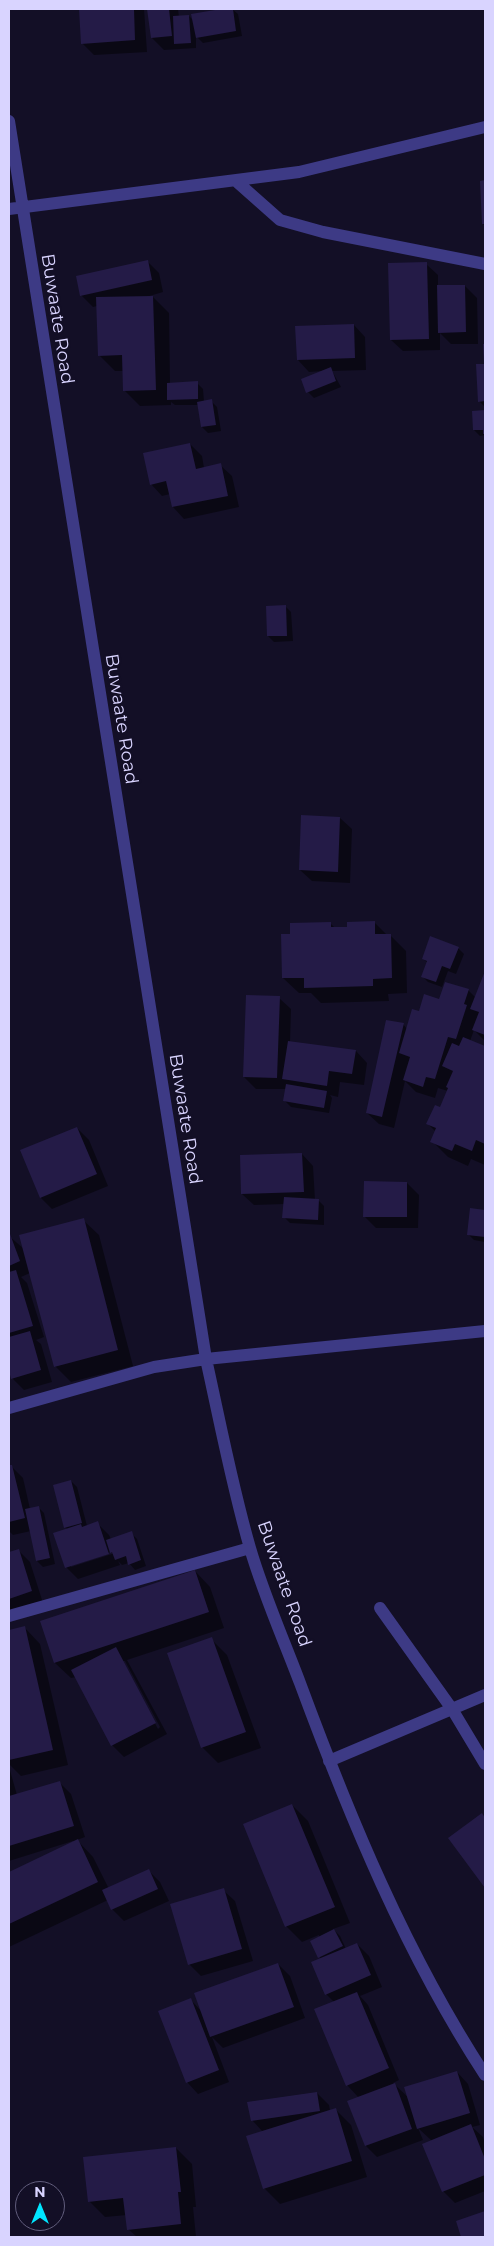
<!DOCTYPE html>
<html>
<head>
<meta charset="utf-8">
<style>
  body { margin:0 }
  #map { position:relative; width:494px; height:2246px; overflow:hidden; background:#130f26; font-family:Montserrat,sans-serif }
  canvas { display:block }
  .frame { position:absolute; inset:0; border:10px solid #d9d4ff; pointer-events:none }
  .north { position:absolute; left:15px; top:2181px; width:50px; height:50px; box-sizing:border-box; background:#130f26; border:1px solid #625e7d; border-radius:50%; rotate:0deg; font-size:14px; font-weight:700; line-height:20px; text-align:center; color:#d9d4ff }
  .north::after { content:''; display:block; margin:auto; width:18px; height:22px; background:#00e5ff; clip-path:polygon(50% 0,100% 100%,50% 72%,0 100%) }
</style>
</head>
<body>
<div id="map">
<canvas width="494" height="2246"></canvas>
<div class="frame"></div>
<div class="north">N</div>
</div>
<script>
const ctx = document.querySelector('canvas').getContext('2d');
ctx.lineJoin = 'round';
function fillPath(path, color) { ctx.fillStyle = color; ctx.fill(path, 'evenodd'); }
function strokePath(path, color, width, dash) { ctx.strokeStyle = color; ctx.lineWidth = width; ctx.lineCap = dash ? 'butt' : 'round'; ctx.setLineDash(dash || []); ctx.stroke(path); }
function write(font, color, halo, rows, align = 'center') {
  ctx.font = font + ' Montserrat,sans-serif'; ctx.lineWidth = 4.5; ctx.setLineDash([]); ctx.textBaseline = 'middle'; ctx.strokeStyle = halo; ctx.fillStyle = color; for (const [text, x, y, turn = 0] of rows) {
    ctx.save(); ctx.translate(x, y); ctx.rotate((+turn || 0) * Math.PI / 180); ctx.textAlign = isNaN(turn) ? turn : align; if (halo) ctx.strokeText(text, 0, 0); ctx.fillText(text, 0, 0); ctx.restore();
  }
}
const shadow = new Path2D(`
  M80 9H144L147 52 94 55 82 43Z
  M149 9H178L179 17 189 16 194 21 193 15 232 9 238 14 242 36 203 43 196 36V48L164 50 152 38Z
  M481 182H485V226L483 224Z
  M148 262 159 273 163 292 146 297H153L169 313 170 384 197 383 203 389 204 402 211 401 217 407 221 431 208 433 202 427 198 405H175L171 402V405L140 406 124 390V371H115L99 355 97 306 93 307 81 295Z
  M426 264 438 275V286H465L477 298 478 344H451L440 333V350L403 351 391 340Z
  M354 325 365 337 366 370 332 371 341 387 314 398 308 392 302 380 323 371 309 372 298 360Z
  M485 345V407L479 401 478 365H485Z
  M473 412H485V435L480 436 474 430Z
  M190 444 202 456 204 468 220 465 232 476 239 507 184 519 173 507 170 494 162 496 151 484Z
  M285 606 291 612 293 641 274 642 268 636Z
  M340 818 352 829 350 883 312 881 300 870Z
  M330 923 335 928H349L375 923 387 935H390L406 951 407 993 388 994 389 1001 321 1003 311 993H299L283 978 292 935Z
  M458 948 464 954 456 974 448 971 442 987 428 982 422 976 428 963 423 959Z
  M485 975V1041L474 1030 470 1041 485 1048V1165L471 1159 468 1166 448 1157 432 1141 436 1132 428 1124 440 1109 448 1091 438 1088 435 1098 416 1092 405 1081 394 1128 379 1124 367 1113 403 1024 407 1029 420 1013 440 1000 468 990 476 998Z
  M279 998 291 1009 290 1043 356 1051 367 1063 364 1085 340 1082 338 1097 330 1095 332 1098 329 1113 291 1107 285 1101 286 1089H256L244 1077Z
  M77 1128 89 1140 108 1186 52 1209 41 1198 22 1151Z
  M302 1154 313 1166 315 1200H318L324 1206V1225L290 1223 284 1217 285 1204 254 1205 242 1194Z
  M407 1183 419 1195 418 1228H376L365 1217Z
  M471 1210 485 1211V1242L474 1240 468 1234Z
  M83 1220 99 1235 133 1366 71 1382 55 1366 30 1273 21 1277 27 1283 44 1337 36 1340 41 1344 52 1382 24 1390 12 1378 9 1367V1236L24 1249Z
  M11 1466 23 1478 30 1509 38 1507 44 1513 55 1564 43 1567 37 1561 31 1531 13 1535 9 1531V1467Z
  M71 1481 77 1487 87 1526 97 1523 109 1535 111 1539 131 1533 137 1539 146 1566 135 1570 129 1563 122 1565 118 1561 120 1565 78 1579 66 1567 68 1530 65 1527ZM114 1551 115 1553 71 1567V1564Z
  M18 1550 30 1562 43 1603 9 1614V1554Z
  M195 1571 210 1587 224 1628 127 1660 167 1734 124 1757 112 1745 76 1677 71 1678 55 1663 42 1622ZM122 1661H125L160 1727 158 1729Z
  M25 1628 40 1644 68 1765 21 1776 9 1764V1631Z
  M211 1639 227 1655 261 1748 218 1763 202 1747Z
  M9 1767 17 1795 59 1782 71 1794 85 1837 77 1840 93 1857 109 1889 149 1871 160 1882 169 1901 124 1921 112 1909 108 1900 9 1947V1873L74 1843 73 1841 9 1861Z
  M292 1805 308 1821 350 1923 333 1929 340 1936 346 1949 357 1944 369 1956 382 1987 360 1996 368 2005 399 2080 393 2083 410 2099 457 2072 468 2084 480 2125 472 2127 483 2137 485 2144V2191L455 2203 443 2191 432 2141 418 2128 423 2140 377 2157 366 2146 359 2098 347 2085 334 2002 326 1994 321 1959 311 1941 319 1937V1935L302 1942 286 1926Z
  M482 1815 485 1818V1886L449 1838Z
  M223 1890 235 1901 253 1961 201 1976 189 1964Z
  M278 1964 290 1976 305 2018 223 2048 212 2037 229 2082 198 2094 187 2082 191 2000 202 2012Z
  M317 2093 329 2105 330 2111 335 2109 351 2125 367 2177 280 2204 264 2188 263 2132 252 2120Z
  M176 2148 192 2164 196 2207H193L196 2237H137L128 2229 127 2215 105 2217 89 2201Z`);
const building = new Path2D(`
  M79 9H134L135 40 81 44Z
  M147 9H169L172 36 151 38Z
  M221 9H233L236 31 196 38 191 14Z
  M189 15 191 43 174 44 173 16Z
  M485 180V224H482L480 181Z
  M148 260 152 280 80 296 76 276Z
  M427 262 429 339 390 340 388 263Z
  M437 285H465L466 332 438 333Z
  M153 296 156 390 123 391 122 355 98 356 96 297Z
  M354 324 355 358 297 360 295 326Z
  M483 344H485V364H484Z
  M476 364H485V401L478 402Z
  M331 367 336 381 306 393 301 379Z
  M198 381V399L167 400V383Z
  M212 399 216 425 201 427 197 402Z
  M485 410V434H483V430H473L472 411Z
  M190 443 196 469 221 463 228 496 172 507 166 481 150 485 143 453Z
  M286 605 287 636H267L266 606Z
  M301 815 340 817 338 872 299 870Z
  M375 921V934H391L392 978 373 979V986L304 988V978H282L281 934H290V923L331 922V927H347V922Z
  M430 936 459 947 450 969 442 966 436 982 421 977 427 961 422 959Z
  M485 971V1035L472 1030 479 1012 470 1009Z
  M445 982 469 989 464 1004 467 1005 456 1039 448 1037 435 1079 426 1077 423 1087 403 1080 410 1057 399 1053 412 1009 419 1011 424 994 439 999Z
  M246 995 280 996 277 1078 243 1077Z
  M386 1020 404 1023 382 1117 366 1113Z
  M463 1037 485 1046V1144L476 1140 472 1151 455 1144 452 1151 430 1142 436 1128 426 1124 435 1105 440 1107 448 1088 446 1087 453 1071 442 1066 452 1043 459 1046Z
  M288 1041 356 1050 352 1074 329 1071 327 1086 282 1079Z
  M286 1084 327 1091 324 1108 283 1101Z
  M77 1127 97 1174 40 1198 20 1150Z
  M302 1153 304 1192 241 1194 240 1155Z
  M364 1181 407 1182V1217H363Z
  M284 1197 319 1199 318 1220 282 1218Z
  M470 1208 485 1210V1237L467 1235Z
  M84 1218 118 1350 54 1367 19 1235Z
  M10 1234 20 1261 9 1266V1235Z
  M16 1270 33 1326 9 1333V1272Z
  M30 1331 41 1370 11 1379 9 1371V1337Z
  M9 1465H12L25 1518 9 1522Z
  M71 1480 82 1523 64 1528 53 1485Z
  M39 1506 50 1558 36 1561 25 1509Z
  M98 1521 109 1554 65 1568 53 1533 81 1524 82 1527Z
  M132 1531 141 1560 128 1565 126 1556 115 1560 112 1552 110 1553 106 1540Z
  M19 1549 32 1591 9 1599V1552Z
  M195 1570 209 1612 54 1663 40 1621Z
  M25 1626 53 1750 9 1760V1630Z
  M212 1637 246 1732 201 1748 167 1653Z
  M116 1647 156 1723 111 1746 71 1670Z
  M60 1781 74 1826 9 1846V1796Z
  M292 1804 335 1907 285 1927 243 1824Z
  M482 1813 485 1818V1888L448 1838Z
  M78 1839 98 1882 9 1924V1872Z
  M149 1869 158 1889 111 1910 102 1890Z
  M224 1888 242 1949 188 1965 170 1904Z
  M334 1929 343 1946 318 1958 310 1941Z
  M357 1943 371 1975 325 1995 311 1962Z
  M278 1963 294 2007 210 2037 194 1993Z
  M357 1992 389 2068 346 2086 314 2009Z
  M191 1998 219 2070 186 2083 158 2011Z
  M457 2071 470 2113 417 2129 404 2087Z
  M395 2083 412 2129 365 2146 347 2101Z
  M317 2092 320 2111 251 2121 247 2102Z
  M336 2108 352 2161 263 2189 246 2136Z
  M471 2124 485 2159V2175L442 2192 422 2144Z
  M176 2147 181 2192H178L181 2224 127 2230 123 2198 88 2202 83 2157Z
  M485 2211V2237H461L456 2221Z`);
const minor = new Path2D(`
  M9 121 206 1359C220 1422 232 1486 250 1548 263 1593 283 1638 300 1683 350 1818 406 1954 485 2075
  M236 181 280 220 323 232 485 264
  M9 209 299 172 485 127
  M9 1408 154 1367 206 1359 485 1331
  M380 1608 452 1709 485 1764
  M9 1616 250 1548
  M329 1761 485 1695`);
const streetNames = [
  ["Buwaate Road",57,319,81],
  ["Buwaate Road",121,719,81],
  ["Buwaate Road",185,1119,81],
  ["Buwaate Road",284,1584,71]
];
fillPath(shadow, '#0007');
fillPath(building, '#241b47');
strokePath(minor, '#3d3a85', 12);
write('18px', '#d9d4ff', '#130f26', streetNames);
</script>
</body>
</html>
